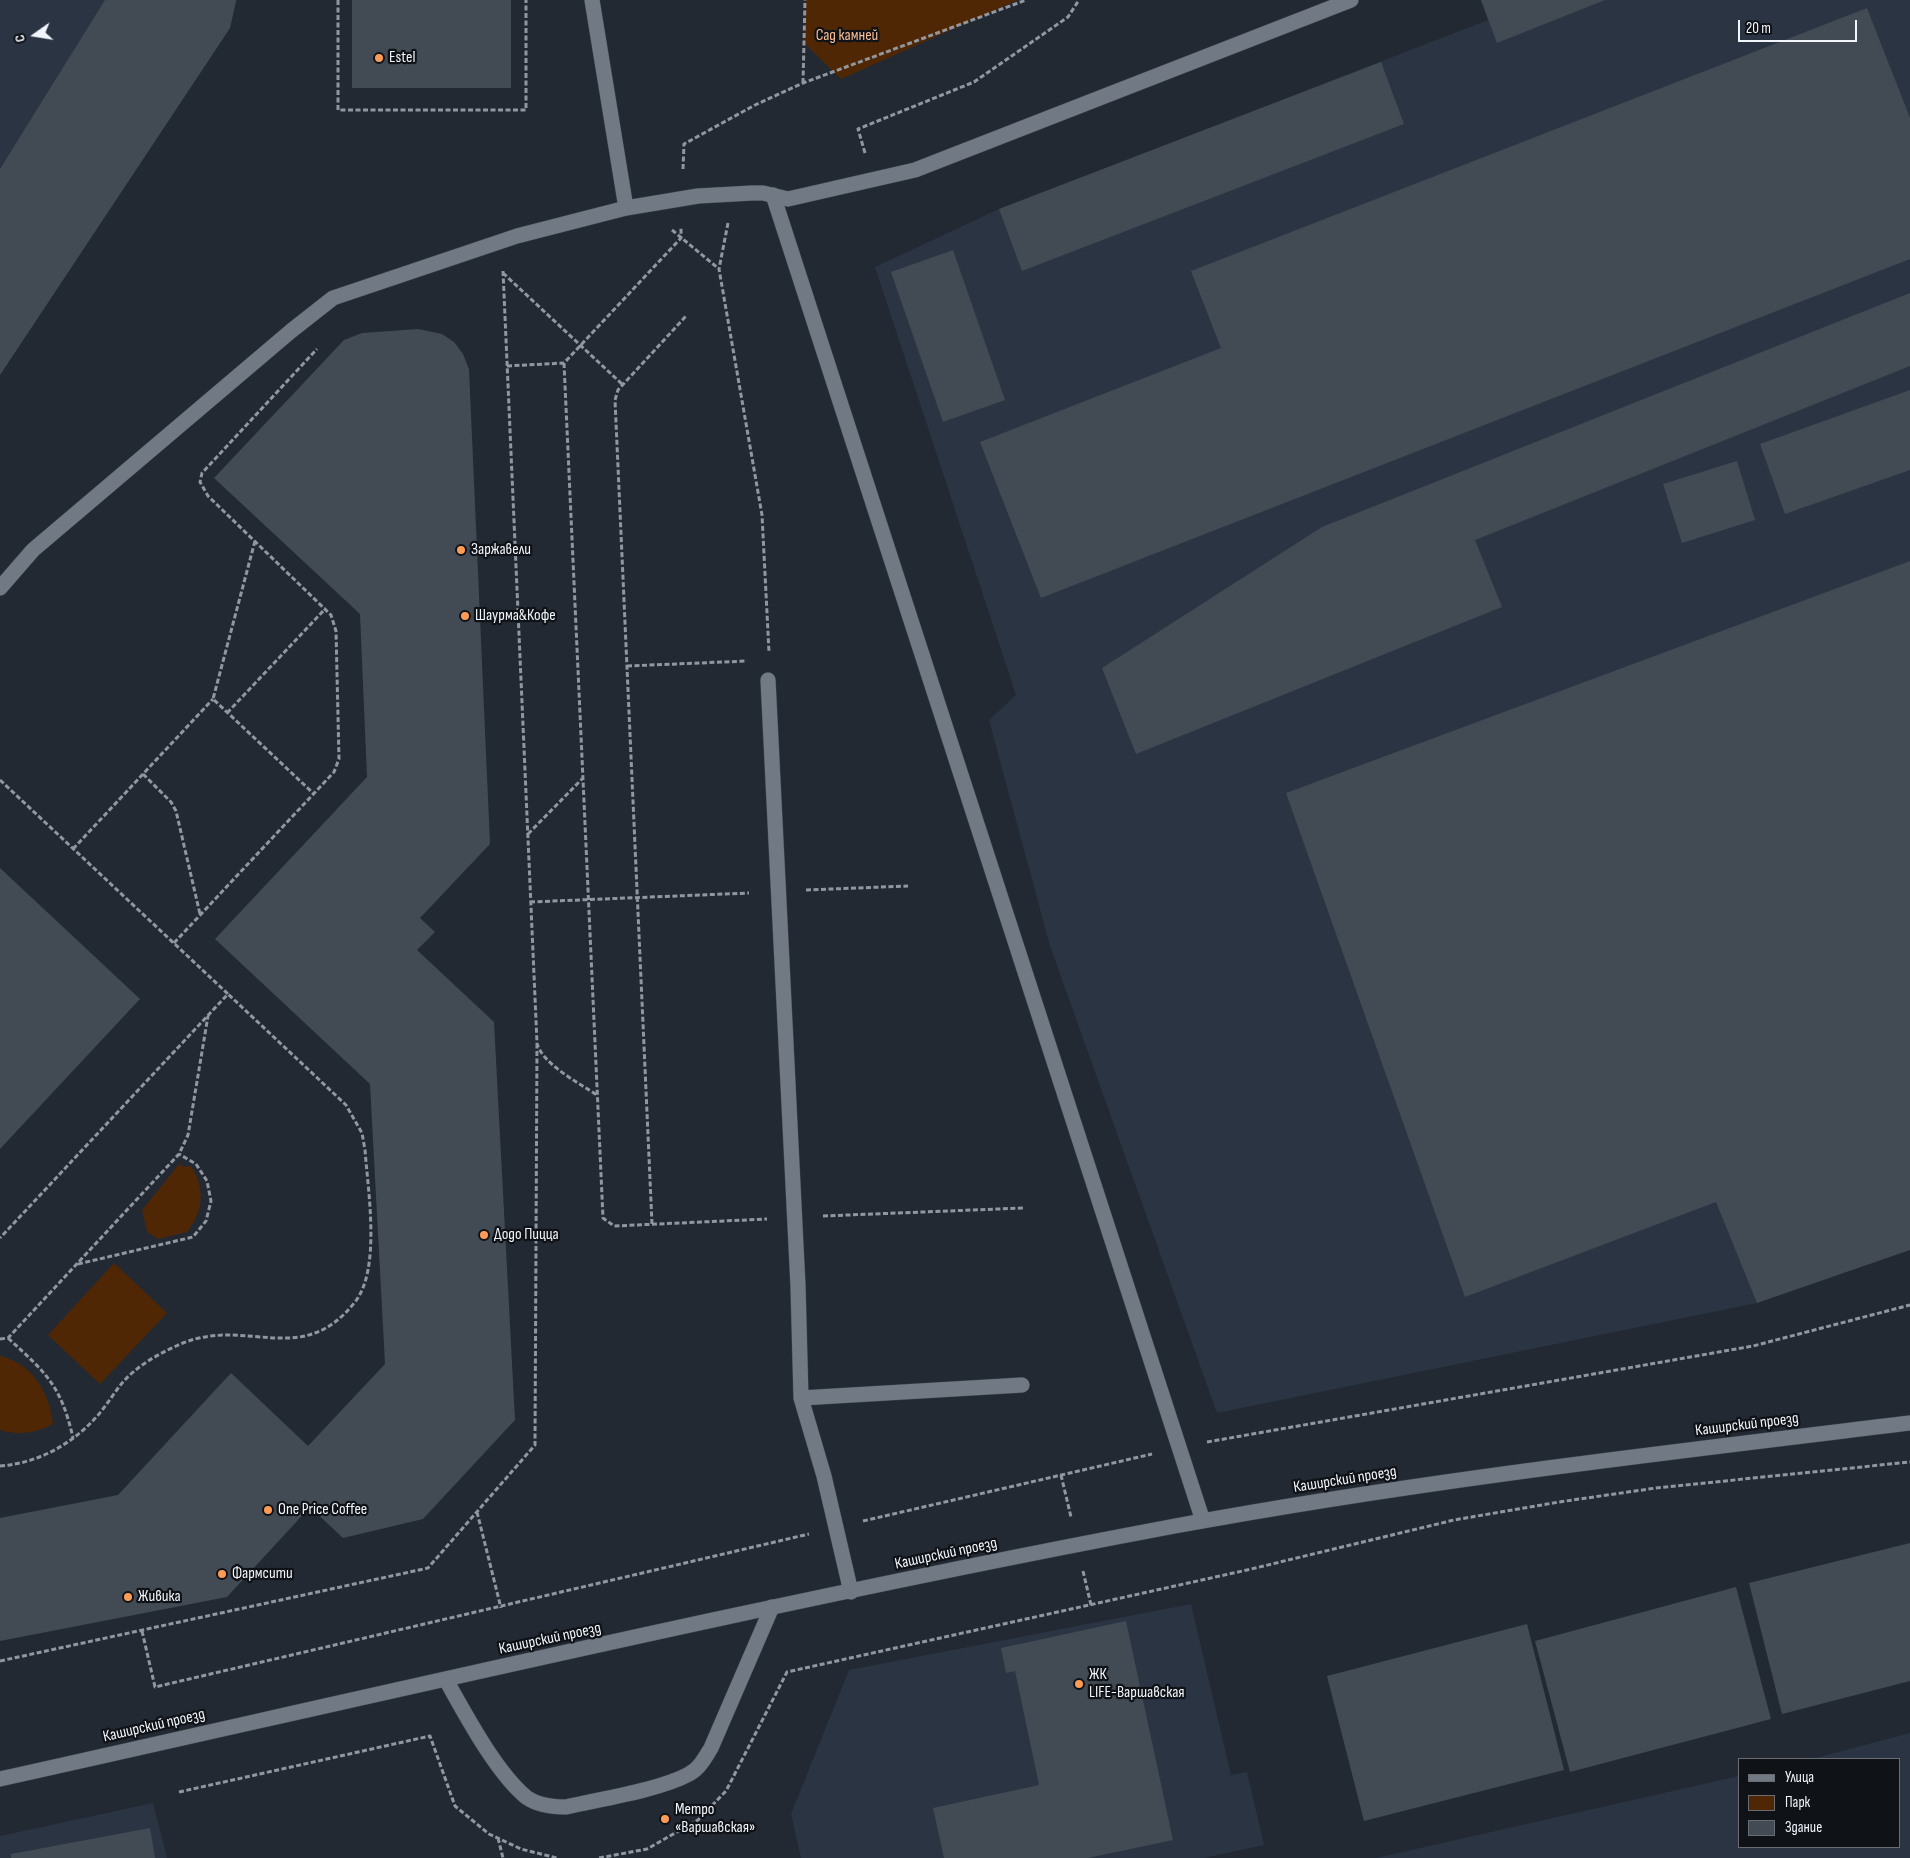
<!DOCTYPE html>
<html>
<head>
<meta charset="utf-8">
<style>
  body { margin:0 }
  #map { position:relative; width:1910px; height:1858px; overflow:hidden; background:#222933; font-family:"Sofia Sans Condensed",sans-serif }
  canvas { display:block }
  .legend { position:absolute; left:1738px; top:1758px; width:162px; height:90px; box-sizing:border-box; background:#0f1216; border:1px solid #696d72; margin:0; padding:6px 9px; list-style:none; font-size:15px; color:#f1f5fc }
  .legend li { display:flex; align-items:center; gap:10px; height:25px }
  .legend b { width:25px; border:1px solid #696d72 }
  .north { position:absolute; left:10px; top:10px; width:50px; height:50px; -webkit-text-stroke:4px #0f1216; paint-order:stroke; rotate:257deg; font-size:14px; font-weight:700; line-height:20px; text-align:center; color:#f1f5fc }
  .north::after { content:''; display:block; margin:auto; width:18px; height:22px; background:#f1f5fc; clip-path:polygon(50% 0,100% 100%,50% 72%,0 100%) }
  .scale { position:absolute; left:1738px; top:20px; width:119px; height:22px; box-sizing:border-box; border:2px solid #f1f5fc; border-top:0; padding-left:6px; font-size:15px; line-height:18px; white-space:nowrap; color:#f1f5fc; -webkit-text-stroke:4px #0f1216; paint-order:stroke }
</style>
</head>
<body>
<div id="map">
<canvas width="1910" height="1858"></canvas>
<ul class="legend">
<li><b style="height:6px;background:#717984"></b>Улица</li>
<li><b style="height:14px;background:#502705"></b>Парк</li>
<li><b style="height:14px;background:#424a54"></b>Здание</li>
</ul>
<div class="north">С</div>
<div class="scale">20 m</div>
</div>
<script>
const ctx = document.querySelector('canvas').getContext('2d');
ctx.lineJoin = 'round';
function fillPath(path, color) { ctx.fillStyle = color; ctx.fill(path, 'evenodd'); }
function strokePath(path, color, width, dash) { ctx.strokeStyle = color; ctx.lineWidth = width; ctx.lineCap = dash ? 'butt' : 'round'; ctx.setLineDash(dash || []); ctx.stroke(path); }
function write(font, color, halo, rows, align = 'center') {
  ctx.font = font + ' "Sofia Sans Condensed",sans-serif'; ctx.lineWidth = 4.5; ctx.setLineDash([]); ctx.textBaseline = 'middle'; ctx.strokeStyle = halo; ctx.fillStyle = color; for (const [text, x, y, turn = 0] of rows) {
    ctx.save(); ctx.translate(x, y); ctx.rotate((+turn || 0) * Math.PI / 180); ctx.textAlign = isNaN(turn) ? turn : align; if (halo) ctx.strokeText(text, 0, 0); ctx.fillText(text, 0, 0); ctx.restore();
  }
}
const built = new Path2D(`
  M0 0H237L230 28 0 375Z
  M1481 0H1910V1245L1757 1303 1217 1413 1050 946 989 720 1016 695 875 267 999 209 1488 20Z
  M1191 1604 1231 1775 1247 1772 1264 1845 1204 1858H801L791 1814 849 1670Z
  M1910 1733V1858H1376L1739 1776V1847H1899V1759H1812Z
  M153 1803 167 1858H0V1836Z`);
const green = new Path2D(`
  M806 0H1018L841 79 804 43Z
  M180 1163 183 1167 191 1166C205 1188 204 1211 187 1232L158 1239 147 1232 142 1210Z
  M114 1263 167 1313 100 1384 48 1335Z
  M0 1356C32 1363 50 1393 53 1424 36 1433 19 1436 0 1430Z`);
const building = new Path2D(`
  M105 0H236L230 28 0 375V169Z
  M352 0H511V88H352Z
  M1481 0H1605L1497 43Z
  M1867 8 1910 118V259L1041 598 980 442 1221 348 1191 271Z
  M1381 62 1404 124 1022 271 999 209Z
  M953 250 1005 400 943 422 891 272Z
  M1910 293V366L1475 540 1502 607 1136 754 1102 668 1322 527Z
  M418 329 442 334 454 342 463 354 469 369 490 844 420 918 435 932 417 950 494 1022 515 1420 423 1519 343 1538 310 1507 227 1597 0 1641V1518L118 1495 231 1373 308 1446 385 1364 370 1084 215 939 367 777 360 614 214 478 344 340 362 333Z
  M1910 390V470L1785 514 1760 444Z
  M1737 461 1755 520 1682 543 1663 484Z
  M1910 561V1250L1757 1303 1716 1202 1465 1297 1286 793Z
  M0 868 140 999 0 1149Z
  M1910 1543V1681L1782 1714 1749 1583Z
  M1736 1587 1771 1719 1570 1772 1535 1641Z
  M1126 1621 1173 1840 1088 1858H944L933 1808 1039 1785 1015 1671 1006 1673 1001 1648Z
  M1527 1624 1564 1770 1364 1821 1327 1676Z
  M150 1828 155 1858H11V1854Z`);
const path = new Path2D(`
  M338 0V110H526V0
  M803 83 805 0
  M865 153 858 129 974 82 1068 17 1079 0
  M683 169 684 144 755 105 803 83 1026 0
  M728 223 719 269 762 515 769 652
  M672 230 719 269
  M503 271 537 1043C542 1064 579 1083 597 1095
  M503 273 623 385
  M564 363 603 1218 614 1226 767 1219
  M507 366 564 363 681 238V228
  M255 541 213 699 314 794
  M627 666 747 661
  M227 713 326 608
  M143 774 171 802 176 811 200 914
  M0 780 228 994 0 1238
  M528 834 583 778
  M73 849 213 699
  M806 890 908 886
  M530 902 749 893
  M174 943 334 772 339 759 336 631 331 615 208 496 200 482 202 473 317 349
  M823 1216 1023 1208
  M652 1224 615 400 618 390 687 315
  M78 1264 193 1237 206 1221 211 1201 207 1181 196 1164 179 1154
  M8 1338C46 1373 61 1385 73 1438
  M0 1339 8 1338 179 1154 188 1135 208 1016
  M1207 1442 1753 1346 1910 1305
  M0 1466C41 1463 78 1441 103 1409 110 1400 116 1390 123 1382 139 1364 162 1352 183 1343 249 1317 302 1369 355 1302 381 1269 368 1191 365 1150L362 1133 346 1105 228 994
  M1061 1475 1071 1517
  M477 1512 501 1608
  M863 1521 1152 1454
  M1083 1571 1091 1605
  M142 1631 155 1687 809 1534
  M0 1661 428 1568 535 1445 537 1043
  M179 1792 430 1736 455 1806 489 1834 521 1849 557 1858
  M498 1838 503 1858
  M599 1858 647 1849 698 1820 726 1791 787 1672 1247 1570 1454 1520 1559 1502 1656 1488 1910 1462`);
const lane = new Path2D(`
  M592 0 626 208
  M0 588 33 550 291 331 333 298 517 236 626 208 698 196 752 193H763L788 199 915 170 1351 0
  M768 680 798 1286 801 1398 824 1476 851 1592
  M801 1398 1022 1385
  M446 1680C466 1715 495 1771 526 1797 537 1805 553 1807 566 1807 600 1799 660 1790 689 1774 699 1769 705 1758 711 1748L772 1607`);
const street = new Path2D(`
  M773 195 1203 1521
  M0 1779C391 1692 781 1600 1175 1526 1418 1481 1664 1453 1910 1423`);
const markers = [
  [379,58,5,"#fe9c57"],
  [461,550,5,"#fe9c57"],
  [465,616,5,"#fe9c57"],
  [484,1235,5,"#fe9c57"],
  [268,1510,5,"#fe9c57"],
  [222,1574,5,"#fe9c57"],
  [128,1597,5,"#fe9c57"],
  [1079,1684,5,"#fe9c57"],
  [665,1819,5,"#fe9c57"]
];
const parkNames = [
  ["Сад камней",847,36]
];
const poiNames = [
  ["Estel",389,58],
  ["Заржавели",471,550],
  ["Шаурма&Кофе",475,616],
  ["Додо Пицца",494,1235],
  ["One Price Coffee",278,1510],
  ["Фармсити",232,1574],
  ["Живика",138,1597],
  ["ЖК",1089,1675],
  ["LIFE-Варшавская",1089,1693],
  ["Метро",675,1810],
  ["«Варшавская»",675,1828]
];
const streetNames = [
  ["Каширский проезд",1747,1425,-7],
  ["Каширский проезд",1345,1480,-9],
  ["Каширский проезд",946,1554,-12],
  ["Каширский проезд",550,1639,-12],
  ["Каширский проезд",154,1726,-13]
];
fillPath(built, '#2a3443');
fillPath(green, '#502705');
fillPath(building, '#424a54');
strokePath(lane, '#3e444c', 16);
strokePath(street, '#3e444c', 16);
strokePath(path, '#92979f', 3, [5, 2.5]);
strokePath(lane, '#717984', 15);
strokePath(street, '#717984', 15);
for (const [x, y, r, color] of markers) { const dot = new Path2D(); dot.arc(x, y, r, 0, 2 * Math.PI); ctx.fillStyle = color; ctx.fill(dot); strokePath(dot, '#0f1216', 2); }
write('16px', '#fbbc93', '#0f1216', parkNames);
write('16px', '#f1f5fc', '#0f1216', poiNames, 'left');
write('16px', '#f1f5fc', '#0f1216', streetNames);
</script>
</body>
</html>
